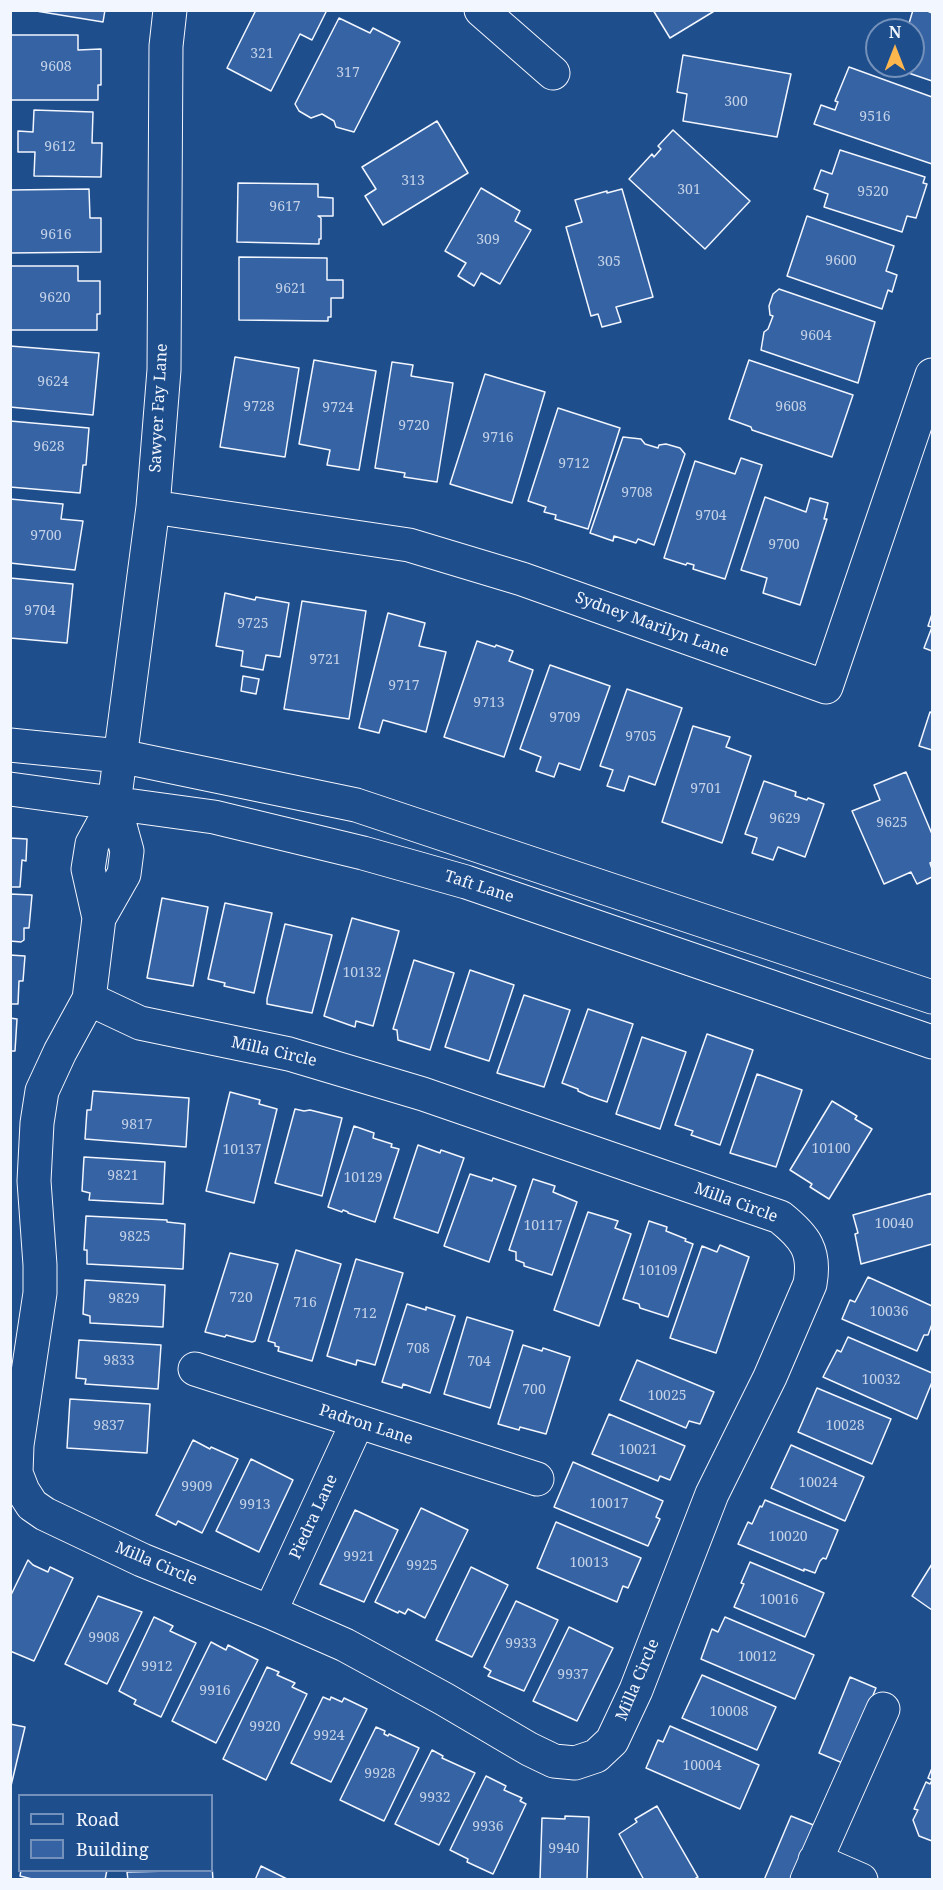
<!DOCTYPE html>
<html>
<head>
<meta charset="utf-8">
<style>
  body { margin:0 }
  #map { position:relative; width:943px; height:1890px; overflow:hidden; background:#1f4e8c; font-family:"Noto Serif",serif }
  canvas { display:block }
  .frame { position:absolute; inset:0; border:12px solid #f2f6ff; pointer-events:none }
  .legend { position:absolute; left:18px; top:1794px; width:195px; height:78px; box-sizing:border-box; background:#1f4e8c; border:2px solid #7391ba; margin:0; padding:8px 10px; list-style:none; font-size:18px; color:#f2f6ff }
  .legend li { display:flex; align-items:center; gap:12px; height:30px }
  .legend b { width:30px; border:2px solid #7391ba }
  .north { position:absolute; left:865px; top:18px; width:60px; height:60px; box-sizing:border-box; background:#1f4e8c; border:2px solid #7391ba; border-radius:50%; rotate:0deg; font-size:16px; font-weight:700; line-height:24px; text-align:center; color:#f2f6ff }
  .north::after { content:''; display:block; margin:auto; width:21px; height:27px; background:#ffb74d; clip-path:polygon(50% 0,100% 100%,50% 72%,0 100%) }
</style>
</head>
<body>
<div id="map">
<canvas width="943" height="1890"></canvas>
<div class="frame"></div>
<ul class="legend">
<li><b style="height:8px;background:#1f4e8c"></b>Road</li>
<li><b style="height:16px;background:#3563a3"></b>Building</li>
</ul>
<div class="north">N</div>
</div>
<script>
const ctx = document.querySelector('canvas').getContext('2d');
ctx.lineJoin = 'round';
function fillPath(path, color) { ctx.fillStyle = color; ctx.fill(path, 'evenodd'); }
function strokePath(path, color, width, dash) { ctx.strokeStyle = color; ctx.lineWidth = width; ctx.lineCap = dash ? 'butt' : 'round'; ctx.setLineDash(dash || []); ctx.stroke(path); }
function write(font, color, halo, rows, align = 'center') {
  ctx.font = font + ' "Noto Serif",serif'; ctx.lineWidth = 4.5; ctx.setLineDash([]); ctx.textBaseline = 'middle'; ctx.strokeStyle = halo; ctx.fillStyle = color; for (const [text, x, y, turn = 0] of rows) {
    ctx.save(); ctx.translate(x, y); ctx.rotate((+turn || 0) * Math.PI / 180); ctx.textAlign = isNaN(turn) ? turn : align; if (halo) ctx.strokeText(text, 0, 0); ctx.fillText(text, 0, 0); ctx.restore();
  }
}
const building = new Path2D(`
  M30 10H105L103 22Z
  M256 10H327L312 40 300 34 271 91 227 68Z
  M653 10H716L670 38Z
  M913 10H925L932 13V81L888 66H913V30H907Z
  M339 18 370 33 373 28 400 42 354 132 336 127 334 121 322 114 311 118 299 111 295 104Z
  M10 35H78V50L101 49V85H98V100H10Z
  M683 55 791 74 777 137 683 121 687 94 677 92Z
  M849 67 932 97V164L814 124 821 105 835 110 838 102 835 101Z
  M34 110 93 112 92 143H102L101 177 34 176 35 152H18V131L33 132Z
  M437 121 468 173 383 225 365 196 376 189 362 167Z
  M673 130 750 201 705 249 629 179 652 154 654 157 661 149 658 146Z
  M840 150 925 177 923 183 927 184 916 218 907 216 902 232 824 207 828 194 814 189 821 170 832 174Z
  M238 183 318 184V197L333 198V216H318L321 218V239H319V244L237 242Z
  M481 188 520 211 515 221 531 230 500 284 481 273 474 286 458 276 466 263 445 251Z
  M89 189 90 218H101V252L10 253V190Z
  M622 189 653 297 616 307 621 322 602 327 598 314 591 316 566 227 582 222 575 200 607 191V193Z
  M807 216 894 246 886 271 897 275 892 292 888 290 882 309 787 276Z
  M239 257 327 258V280H343V298H331V317H328V321L239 320Z
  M10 266H78V281H100V314H97V330H10Z
  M779 289 875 322 858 383 761 350 764 332 768 329 773 316 770 315 769 306 773 294Z
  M10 346 99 353 93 415 10 407Z
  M235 357 299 368 285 457 220 447Z
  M314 360 376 371 359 470 327 465 330 450 299 444Z
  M749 360 853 395 832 457 752 430 751 427 729 419Z
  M392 362 413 365 411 376 453 383 437 482 404 477 405 473 375 468Z
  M485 374 545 392 512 503 450 484Z
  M558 408 620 428 588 529 555 519 556 515 544 512 546 507 528 501Z
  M10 421 89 428 86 465H83L80 493 10 487Z
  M623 437 641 439 645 444 658 448 659 445 666 444 680 448 685 454 654 545 638 539 636 543 614 536 613 541 590 533Z
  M741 458 762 465 725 579 693 569 694 565 687 563 686 565 664 558 695 461 735 474Z
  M765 497 806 512 810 498 828 503 824 519H827L800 605 763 593 767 578 741 570Z
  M10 499 63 504 61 519 83 521 75 570 10 563Z
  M10 578 73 584 67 643 10 638Z
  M225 593 255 600 256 597 289 603 280 657 266 655 263 670 241 666 243 651 216 646Z
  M302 601 366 611 349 719 284 709Z
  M388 613 425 623 419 646 446 652 426 732 383 720 379 733 359 728Z
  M932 614V651L924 648 932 627 928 626Z
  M477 641 495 647 496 645 513 651 509 661 533 670 504 757 444 737Z
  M550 665 610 686 580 770 559 763 554 777 536 771 541 757 520 749Z
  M243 676 259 679 256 694 241 691Z
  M627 689 682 708 655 785 629 776 624 791 607 786 613 770 600 766Z
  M930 712 932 713V750L919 746Z
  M693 726 730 737 726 747 751 756 722 843 662 822Z
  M906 772 932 834V862L930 863 932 869V877L917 884 911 872 884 884 852 811 880 800 874 785Z
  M764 781 796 792 795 796 807 800 808 798 824 804 805 857 778 847 773 860 752 853 757 838 745 834Z
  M10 838 27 839 26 861 22 860 20 887H10Z
  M10 894 32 895 29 928H24V940L21 942 10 941Z
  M162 898 208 907 193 986 147 978Z
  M225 903 272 913 254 993 224 986 225 983 208 979Z
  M352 918 399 931 373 1026 356 1021 355 1027 324 1016Z
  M285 924 332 935 312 1013 267 1004V999Z
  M10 955 25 956 23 981H19L18 1004H10Z
  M414 960 454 973 430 1050 398 1040 397 1030 393 1029Z
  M470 970 514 985 489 1061 445 1047Z
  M524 995 570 1010 544 1087 497 1073Z
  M588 1009 633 1024 607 1102 589 1096 578 1091V1089L562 1083Z
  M10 1018 17 1019 15 1051H10Z
  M707 1034 753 1050 720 1145 691 1135 693 1131 675 1125Z
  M642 1037 686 1052 660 1129 616 1114Z
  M757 1074 802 1090 776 1167 730 1153Z
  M93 1091 189 1098 186 1147 85 1139 87 1110H91Z
  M230 1092 260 1100 259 1104 277 1109 254 1203 206 1191Z
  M832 1101 857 1116 855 1119 872 1129 829 1199 810 1187 812 1184 790 1170Z
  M295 1109 304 1111 310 1110 342 1118 322 1196 275 1183Z
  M354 1126 374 1133 373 1138 392 1144 391 1147 399 1149 375 1222 348 1213V1212L343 1210 342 1212 328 1207Z
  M418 1145 440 1153 441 1150 464 1158 438 1233 394 1218Z
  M84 1157 165 1162 163 1204 89 1200 90 1193 82 1191Z
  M470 1174 492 1181 493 1178 516 1186 489 1262 444 1246Z
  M533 1179 555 1186 553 1192 577 1202 552 1275 524 1266V1263L516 1260V1252L509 1250Z
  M932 1193V1244L861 1264 855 1234 858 1233 853 1215Z
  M588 1212 618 1221 615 1228 631 1234 599 1326 554 1310Z
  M86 1216 167 1220V1222L185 1224 183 1269 87 1264V1250H84Z
  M649 1221 667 1227 666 1231 686 1239 685 1241 693 1244 668 1317 640 1308 639 1304 623 1299Z
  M720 1245 749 1257 716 1353 670 1338 702 1246 717 1252Z
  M296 1250 341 1264 312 1361 278 1351 279 1347 275 1346V1343L268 1341Z
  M230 1253 278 1264 255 1341 252 1342 226 1335 225 1337 205 1332Z
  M356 1259 403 1273 375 1365 357 1360 356 1365 327 1356Z
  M868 1277 932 1306V1324L928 1335H924L917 1351 842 1319 850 1300 855 1302Z
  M85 1280 165 1285 163 1327 90 1323V1316L83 1314Z
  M407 1304 426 1310V1307L455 1316 430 1393 403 1384 402 1388 382 1382Z
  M467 1317 513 1331 490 1408 444 1394Z
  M848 1337 932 1373V1382L917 1419 823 1377 837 1350 841 1352Z
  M79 1340 161 1345 158 1389 85 1384 86 1379 76 1378Z
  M523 1345 542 1351 543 1348 570 1357 546 1434 520 1427 519 1430 498 1424Z
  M637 1360 714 1392 700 1424 689 1421 686 1428 620 1400Z
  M817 1388 891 1419 872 1464 798 1432Z
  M70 1399 150 1404 147 1453 67 1448Z
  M609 1414 685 1446 670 1480 660 1476 658 1481 592 1454Z
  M193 1440 210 1449 211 1447 238 1459 202 1533 178 1521 176 1525 156 1515Z
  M791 1445 864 1477 845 1521 771 1488Z
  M251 1459 293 1480 259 1552 216 1531Z
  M573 1462 663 1501 656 1517 660 1519 648 1546 554 1507Z
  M765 1500 838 1530 826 1559 823 1558 820 1561 815 1573 804 1569V1571L738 1544 748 1522 752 1524 760 1506 762 1507Z
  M421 1508 468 1530 425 1618 408 1609 405 1614 399 1611 398 1613 375 1602Z
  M355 1510 398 1530 364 1602 320 1584Z
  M556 1522 641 1558 628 1588 623 1586 617 1602 537 1568Z
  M28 1560 33 1565 48 1572 50 1567 73 1578 34 1661 10 1651V1597Z
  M750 1562 824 1593 805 1637 734 1607 744 1584 741 1583Z
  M932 1564V1610L912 1596Z
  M471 1567 508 1585 472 1657 436 1640Z
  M98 1596 142 1612 107 1684 65 1664Z
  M516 1601 558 1620 524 1691 488 1676 491 1671 484 1667Z
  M154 1617 173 1626 170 1631 196 1643 161 1717 134 1704 136 1700 119 1691Z
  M725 1617 814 1655 795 1699 701 1659 712 1629 718 1632Z
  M569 1627 613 1648 577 1721 533 1701Z
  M211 1642 226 1650 228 1645 258 1660 216 1743 172 1721Z
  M267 1667 279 1672 277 1675 295 1683 292 1687 307 1694 266 1780 223 1759Z
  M702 1675 776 1707 757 1750 682 1718Z
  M850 1677 876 1688 845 1764 819 1753Z
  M323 1697 330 1700 331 1697 342 1702 344 1698 367 1709 331 1782 291 1763Z
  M10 1724 25 1727 10 1790Z
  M670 1726 759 1765 740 1809 646 1768 658 1740 663 1742Z
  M376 1727 385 1731 384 1734 388 1736 389 1734 419 1748 384 1821 340 1800Z
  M432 1750 443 1756 442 1758 475 1773 439 1845 395 1824Z
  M932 1768V1841L919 1836 913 1820 918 1810 914 1809 926 1782 930 1784 932 1780 928 1778Z
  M486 1776 506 1786 504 1790 522 1798 520 1801 526 1804 493 1874 467 1862 468 1859 450 1850Z
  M657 1806 698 1877 693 1880H644L619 1834 637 1822 635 1819Z
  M565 1816 589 1817 587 1880H540L542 1818 565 1819Z
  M791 1816 816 1826 794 1880H764Z
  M212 1866 213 1880H128L127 1872 212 1870Z
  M261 1866 289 1880H255Z
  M21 1870H107L105 1880H36L20 1876Z`);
const minor = new Path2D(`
  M481 10 553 73
  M153 507 409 545 522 579 826 687 932 375
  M10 745 120 756 356 805 932 997
  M10 789 214 817 363 853 466 882 932 1042
  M114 804 153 507 164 370 166 46 170 10
  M89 999 140 1023 289 1054 423 1094 780 1217C805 1237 816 1251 810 1284L770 1377 712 1494 636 1690 612 1741 596 1756 575 1763 554 1761 529 1749 444 1699 345 1645 270 1612 142 1560 45 1514 32 1505 23 1491 16 1473 17 1445 40 1293V1265L34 1181 37 1123 42 1091 60 1052 89 999 99 918 88 869 92 844 114 804 127 851 124 874 99 918
  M195 1369 537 1479
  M270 1612 357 1423
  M815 1860 861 1880
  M807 1880 883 1709`);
const numberNames = [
  ["321",262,54],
  ["9608",56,67],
  ["317",348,73],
  ["300",736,102],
  ["9516",875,117],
  ["9612",60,147],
  ["313",413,181],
  ["301",689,190],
  ["9520",873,192],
  ["9617",285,207],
  ["9616",56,235],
  ["309",488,240],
  ["9600",841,261],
  ["305",609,262],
  ["9621",291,289],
  ["9620",55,298],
  ["9604",816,336],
  ["9624",53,382],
  ["9728",259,407],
  ["9608",791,407],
  ["9724",338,408],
  ["9720",414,426],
  ["9716",498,438],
  ["9628",49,447],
  ["9712",574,464],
  ["9708",637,493],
  ["9704",711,516],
  ["9700",46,536],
  ["9700",784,545],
  ["9704",40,611],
  ["9725",253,624],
  ["9721",325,660],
  ["9717",404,686],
  ["9713",489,703],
  ["9709",565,718],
  ["9705",641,737],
  ["9701",706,789],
  ["9629",785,819],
  ["9625",892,823],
  ["10132",362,973],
  ["9817",137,1125],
  ["10100",831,1149],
  ["10137",242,1150],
  ["9821",123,1176],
  ["10129",363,1178],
  ["10040",894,1224],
  ["10117",543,1226],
  ["9825",135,1237],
  ["10109",658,1271],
  ["720",241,1298],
  ["9829",124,1299],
  ["716",305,1303],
  ["10036",889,1312],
  ["712",365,1314],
  ["708",418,1349],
  ["9833",119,1361],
  ["704",479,1362],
  ["10032",881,1380],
  ["700",534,1390],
  ["10025",667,1396],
  ["9837",109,1426],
  ["10028",845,1426],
  ["10021",638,1450],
  ["10024",818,1483],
  ["9909",197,1487],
  ["10017",609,1504],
  ["9913",255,1505],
  ["10020",788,1537],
  ["9921",359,1557],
  ["10013",589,1563],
  ["9925",422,1566],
  ["10016",779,1600],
  ["9908",104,1638],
  ["9933",521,1644],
  ["10012",757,1657],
  ["9912",157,1667],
  ["9937",573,1675],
  ["9916",215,1691],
  ["10008",729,1712],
  ["9920",265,1727],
  ["9924",329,1736],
  ["10004",702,1766],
  ["9928",380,1774],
  ["9932",435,1798],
  ["9936",488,1827],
  ["9940",564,1849]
];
const streetNames = [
  ["Sawyer Fay Lane",159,408,-87],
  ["Sydney Marilyn Lane",652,625,20],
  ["Taft Lane",479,887,18],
  ["Milla Circle",274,1052,13],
  ["Milla Circle",736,1203,20],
  ["Padron Lane",366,1425,18],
  ["Piedra Lane",314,1517,-65],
  ["Milla Circle",156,1564,23],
  ["Milla Circle",638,1680,-67]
];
fillPath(building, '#3563a3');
strokePath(building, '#f2f6ff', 1.5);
strokePath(minor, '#f2f6ff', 35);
strokePath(minor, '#1f4e8c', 33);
write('14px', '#c3d1e8', null, numberNames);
write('16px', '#f2f6ff', '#1f4e8c', streetNames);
</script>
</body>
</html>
